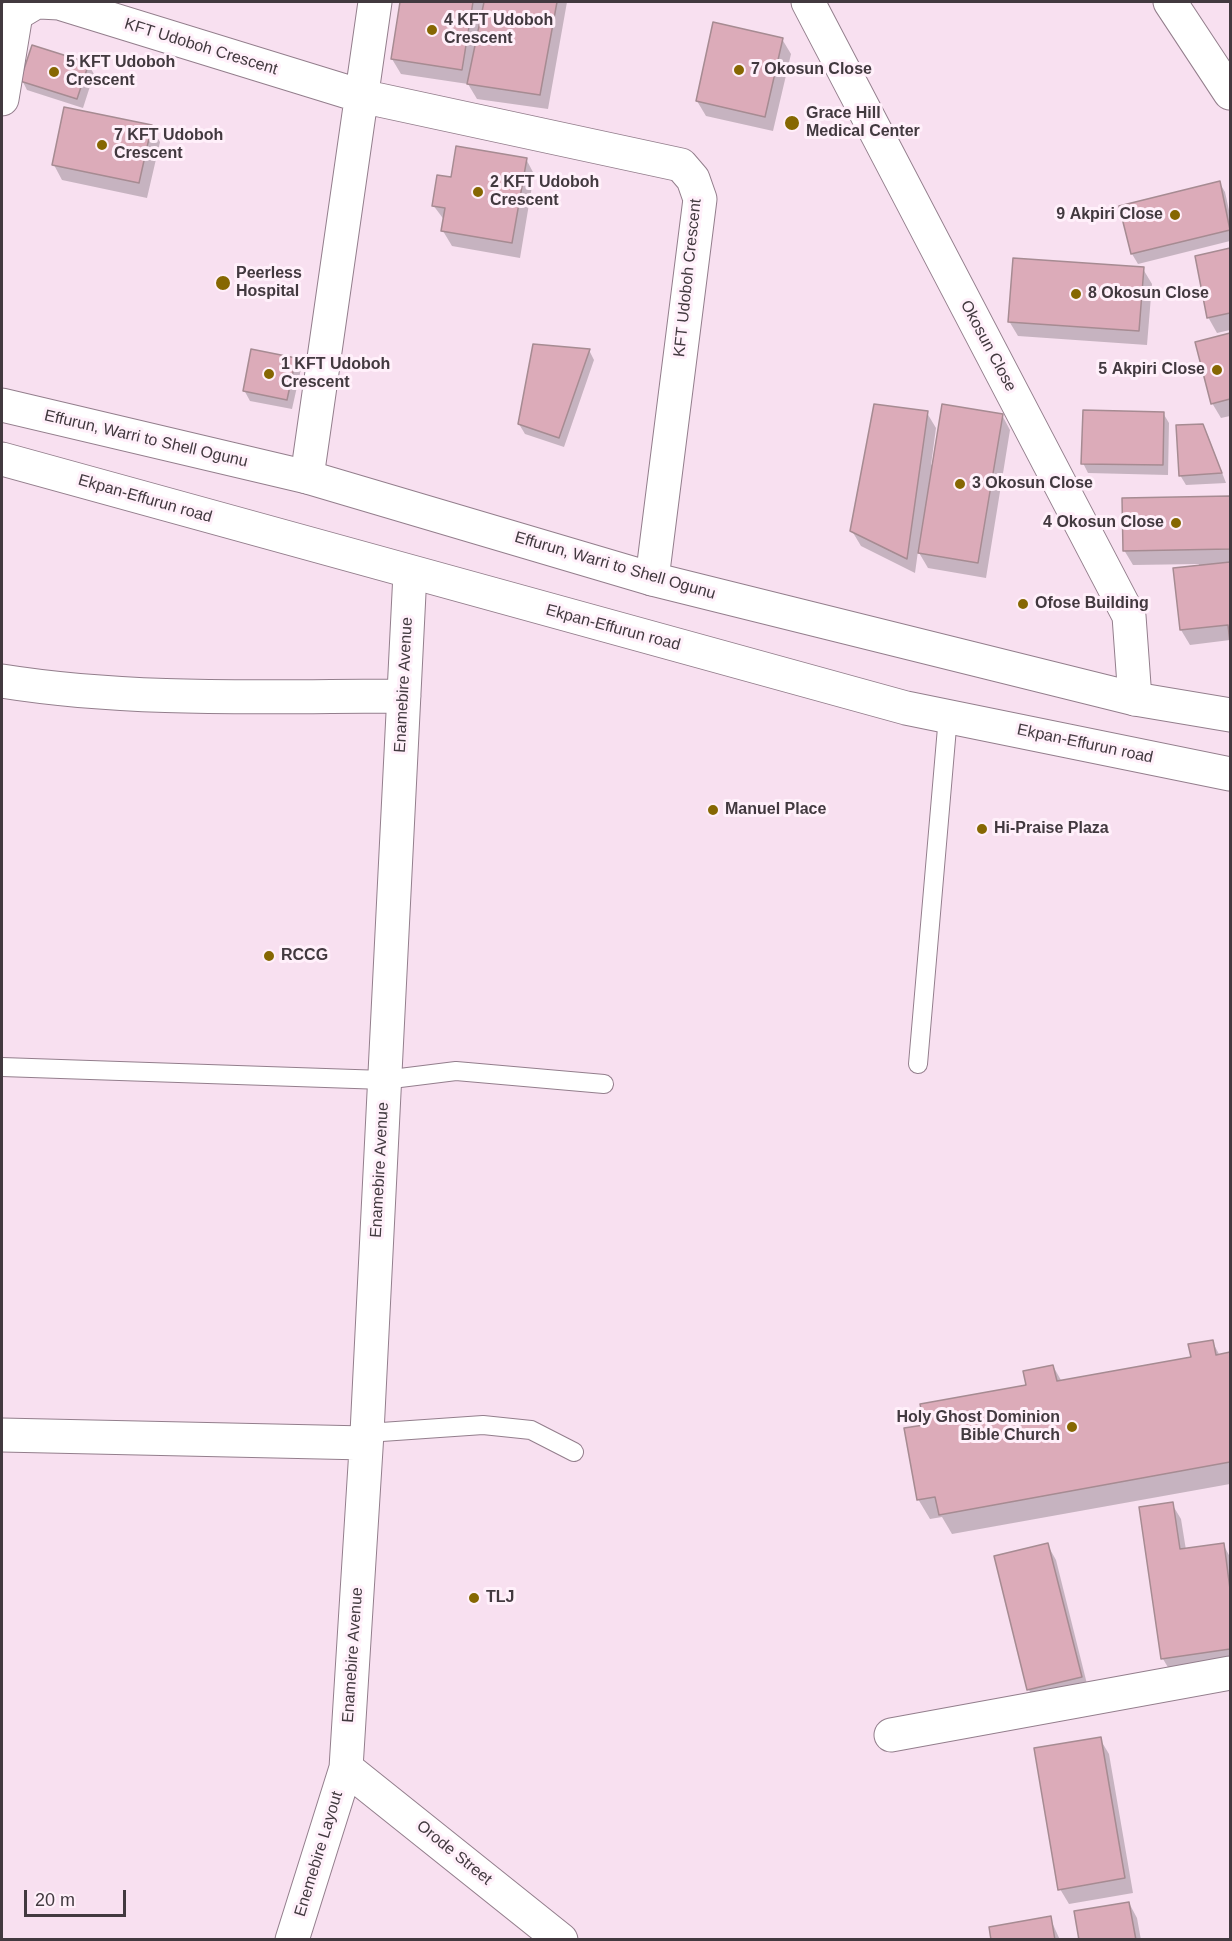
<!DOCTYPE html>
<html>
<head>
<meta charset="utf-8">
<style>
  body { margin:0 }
  #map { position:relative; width:1232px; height:1941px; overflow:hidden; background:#f8e0f0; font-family:Helvetica,sans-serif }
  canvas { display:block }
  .frame { position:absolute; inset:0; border:3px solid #42393f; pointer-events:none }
  .scale { position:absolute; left:24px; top:1890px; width:102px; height:27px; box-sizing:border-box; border:3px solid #42393f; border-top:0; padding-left:8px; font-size:18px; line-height:21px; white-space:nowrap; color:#42393f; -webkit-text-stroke:4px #fff0fa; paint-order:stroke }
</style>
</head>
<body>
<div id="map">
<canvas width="1232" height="1941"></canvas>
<div class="frame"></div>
<div class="scale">20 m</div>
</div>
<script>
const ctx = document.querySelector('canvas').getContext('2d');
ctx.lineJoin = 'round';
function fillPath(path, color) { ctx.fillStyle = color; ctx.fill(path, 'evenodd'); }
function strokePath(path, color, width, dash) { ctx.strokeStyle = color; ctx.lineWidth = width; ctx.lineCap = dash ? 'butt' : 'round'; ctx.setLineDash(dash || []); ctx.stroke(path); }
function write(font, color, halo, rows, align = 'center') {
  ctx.font = font + ' Helvetica,sans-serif'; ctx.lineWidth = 6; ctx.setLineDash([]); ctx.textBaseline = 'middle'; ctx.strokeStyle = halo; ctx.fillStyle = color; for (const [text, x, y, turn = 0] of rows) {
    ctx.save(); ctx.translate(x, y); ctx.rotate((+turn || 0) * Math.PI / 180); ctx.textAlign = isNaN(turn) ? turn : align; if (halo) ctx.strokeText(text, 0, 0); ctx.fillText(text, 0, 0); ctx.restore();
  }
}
const shadow = new Path2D(`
  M401 2H567L548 109 477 99 468 84 401 74 392 59Z
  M782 39 791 54 773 131 706 116 697 101Z
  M88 64 94 74 83 108 27 90 22 80Z
  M151 127 160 142 147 198 62 180 54 165Z
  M526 159 534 174 520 258 452 246 443 231 445 221 433 205 452 179Z
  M1219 182 1225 192 1230 215V241L1138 264 1132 254 1121 207Z
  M1230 250V330L1217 333 1208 317 1197 257Z
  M1143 269 1152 284 1147 345 1018 336 1009 321Z
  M1230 335V416L1221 418 1212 403 1197 343Z
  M589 350 594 360 564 447 525 434 519 424Z
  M295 359 301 369 292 409 250 401 244 390Z
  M927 413 936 428 931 465 1002 415 1010 430 986 578 928 568 918 551 915 573 861 546 852 531Z
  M1163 413 1169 423 1168 475 1088 473 1083 463Z
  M1202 426 1208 436 1226 483 1186 485 1180 475Z
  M1230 498V640L1190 645 1181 630 1199 564 1133 565 1124 550 1123 500Z
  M1212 1341 1220 1356 1230 1354V1484L952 1534 942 1517 930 1519 918 1499 926 1426 1028 1386 1053 1366 1062 1382 1192 1358Z
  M1172 1504 1181 1519 1186 1550 1223 1544 1230 1557V1665L1172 1674 1163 1659Z
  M1047 1544 1056 1560 1089 1692 1037 1705 1029 1690 996 1557Z
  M1100 1739 1109 1754 1133 1893 1069 1904 1060 1889Z
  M1129 1903 1137 1918 1141 1940H1080Z
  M1050 1918 1060 1940H992Z`);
const building = new Path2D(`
  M400 2H473L462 70 391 59Z
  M484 2H557L540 95 467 84Z
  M713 22 783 38 765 117 696 101Z
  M32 45 89 63 77 99 20 81Z
  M64 107 152 125 139 183 52 165Z
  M456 146 527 158 512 243 441 231 445 208 432 206 437 175 451 177Z
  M1220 181 1230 230 1131 254 1119 206Z
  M1230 248V313L1207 318 1195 256Z
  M1013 258 1144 267 1139 331 1008 322Z
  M1230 333V399L1211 404 1195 342Z
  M533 344 590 349 559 438 518 424Z
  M251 349 296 358 287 400 243 391Z
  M874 404 928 411 907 559 850 531Z
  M942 404 1003 414 978 563 918 553Z
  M1083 410 1164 412 1163 465 1081 464Z
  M1203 424 1222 473 1179 476 1176 425Z
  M1230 496V549L1123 551 1122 498Z
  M1230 562V643L1228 625 1180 630 1173 568Z
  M1213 1340 1216 1355 1230 1352V1462L939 1515 935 1497 917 1500 904 1428 924 1425 920 1404 1026 1385 1023 1371 1053 1365 1057 1381 1191 1357 1188 1344Z
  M1173 1502 1180 1549 1224 1543 1230 1589V1649L1161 1659 1139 1507Z
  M1048 1543 1082 1677 1027 1690 994 1556Z
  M1101 1737 1125 1878 1058 1890 1034 1748Z
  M1129 1902 1136 1940H1079L1074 1911Z
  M1051 1916 1055 1940H991L989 1927Z`);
const service = new Path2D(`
  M918 1064 948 716
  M2 1067 384 1080 456 1071 604 1084
  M367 1433 483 1425 531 1430 574 1452`);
const minor = new Path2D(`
  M40 2 59 3 361 96 681 165 693 179 700 199 652 579
  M808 2 1129 616 1135 699
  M1170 2 1230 93
  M2 99 16 14 36 2
  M307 477 375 2
  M2 681C134 702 270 696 404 696
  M2 1435 366 1443
  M891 1735 1230 1673
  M346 1768 561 1940
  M292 1940 346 1768 367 1433 410 573`);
const secondary = new Path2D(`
  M2 405 307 477 652 579 1135 699 1230 715
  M2 459 906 708 1230 774`);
const markers = [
  [432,30,6,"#866702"],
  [739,70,6,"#866702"],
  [54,72,6,"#866702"],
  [792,123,8,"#866702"],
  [102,145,6,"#866702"],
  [478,192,6,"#866702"],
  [1175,215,6,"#866702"],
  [223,283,8,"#866702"],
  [1076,294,6,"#866702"],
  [1217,370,6,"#866702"],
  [269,374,6,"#866702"],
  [960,484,6,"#866702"],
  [1176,523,6,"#866702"],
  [1023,604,6,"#866702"],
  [713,810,6,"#866702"],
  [982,829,6,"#866702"],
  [269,956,6,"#866702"],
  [1072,1427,6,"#866702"],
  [474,1598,6,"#866702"]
];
const poiNames = [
  ["4 KFT Udoboh",444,21],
  ["Crescent",444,39],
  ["5 KFT Udoboh",66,63],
  ["Crescent",66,81],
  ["7 Okosun Close",751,70],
  ["Grace Hill",806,114],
  ["Medical Center",806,132],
  ["7 KFT Udoboh",114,136],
  ["Crescent",114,154],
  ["2 KFT Udoboh",490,183],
  ["Crescent",490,201],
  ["9 Akpiri Close",1163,215,"right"],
  ["Peerless",236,274],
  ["Hospital",236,292],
  ["8 Okosun Close",1088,294],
  ["1 KFT Udoboh",281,365],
  ["Crescent",281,383],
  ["5 Akpiri Close",1205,370,"right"],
  ["3 Okosun Close",972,484],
  ["4 Okosun Close",1164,523,"right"],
  ["Ofose Building",1035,604],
  ["Manuel Place",725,810],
  ["Hi-Praise Plaza",994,829],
  ["RCCG",281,956],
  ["Holy Ghost Dominion",1060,1418,"right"],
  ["Bible Church",1060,1436,"right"],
  ["TLJ",486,1598]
];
const streetNames = [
  ["KFT Udoboh Crescent",201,47,17],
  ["KFT Udoboh Crescent",688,278,-84],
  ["Okosun Close",988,346,62],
  ["Effurun, Warri to Shell Ogunu",146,439,13],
  ["Ekpan-Effurun road",145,499,16],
  ["Effurun, Warri to Shell Ogunu",615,566,16],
  ["Ekpan-Effurun road",613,628,15],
  ["Enamebire Avenue",404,685,-87],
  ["Ekpan-Effurun road",1085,744,12],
  ["Enamebire Avenue",380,1170,-87],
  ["Enamebire Avenue",353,1655,-86],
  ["Orode Street",454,1853,39],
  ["Enemebire Layout",319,1854,-73]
];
fillPath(shadow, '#0003');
fillPath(building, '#dcabb9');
strokePath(building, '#a68b92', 1.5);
strokePath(service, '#937e8c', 20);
strokePath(minor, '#937e8c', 35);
strokePath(secondary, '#937e8c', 35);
strokePath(service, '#fff', 18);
strokePath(minor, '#fff', 33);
strokePath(secondary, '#fff', 33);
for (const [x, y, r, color] of markers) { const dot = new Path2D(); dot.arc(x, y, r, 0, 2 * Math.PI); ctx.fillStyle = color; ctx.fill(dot); strokePath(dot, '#fff0fa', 2); }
write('bold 16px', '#42393f', '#fff0fa', poiNames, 'left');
write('16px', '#42393f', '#fff0fa', streetNames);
</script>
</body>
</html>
